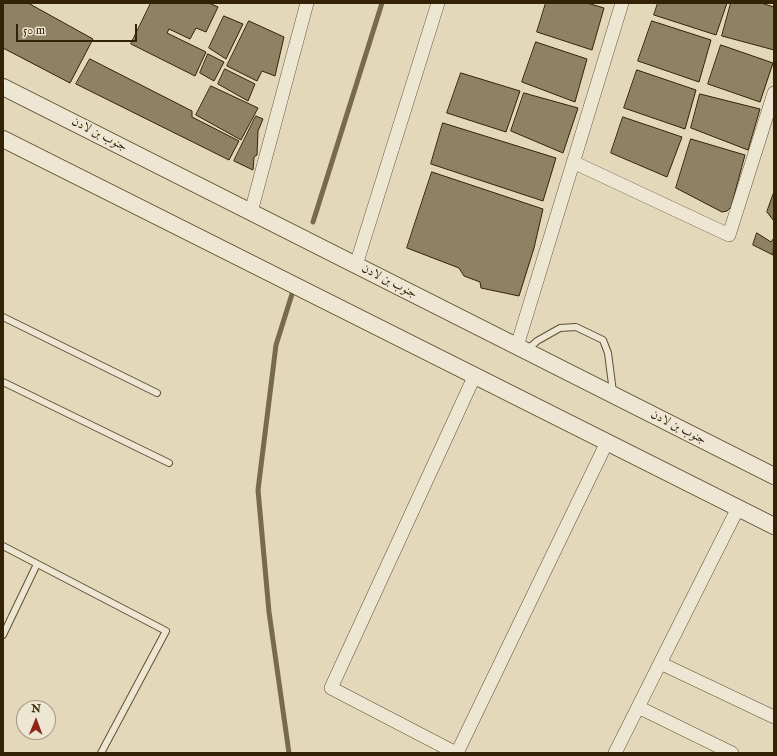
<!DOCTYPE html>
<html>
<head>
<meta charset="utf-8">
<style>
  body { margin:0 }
  #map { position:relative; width:777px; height:756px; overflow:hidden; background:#e3d8ba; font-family:"IM FELL English",serif }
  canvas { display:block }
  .frame { position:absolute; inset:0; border:4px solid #342206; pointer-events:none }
  .north { position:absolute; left:16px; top:700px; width:40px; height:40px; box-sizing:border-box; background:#ede6d2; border:1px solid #a39880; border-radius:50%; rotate:1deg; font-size:11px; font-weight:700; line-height:16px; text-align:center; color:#342206 }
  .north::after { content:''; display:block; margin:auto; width:14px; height:18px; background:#8f2418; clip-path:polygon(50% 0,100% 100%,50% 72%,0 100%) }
  .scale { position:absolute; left:16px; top:24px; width:121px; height:18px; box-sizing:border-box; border:2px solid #342206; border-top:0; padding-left:5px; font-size:12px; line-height:14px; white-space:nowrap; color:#342206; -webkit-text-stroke:3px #ede6d2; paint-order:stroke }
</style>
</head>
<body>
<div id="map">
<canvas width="777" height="756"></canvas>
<div class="frame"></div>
<div class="north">N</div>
<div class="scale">50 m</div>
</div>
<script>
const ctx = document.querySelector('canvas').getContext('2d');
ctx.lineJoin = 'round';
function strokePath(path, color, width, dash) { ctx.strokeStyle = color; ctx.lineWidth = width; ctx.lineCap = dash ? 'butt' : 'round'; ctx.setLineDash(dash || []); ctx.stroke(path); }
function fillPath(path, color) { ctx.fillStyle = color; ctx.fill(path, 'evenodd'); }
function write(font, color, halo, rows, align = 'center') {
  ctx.font = font + ' "IM FELL English",Amiri,serif'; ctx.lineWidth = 3.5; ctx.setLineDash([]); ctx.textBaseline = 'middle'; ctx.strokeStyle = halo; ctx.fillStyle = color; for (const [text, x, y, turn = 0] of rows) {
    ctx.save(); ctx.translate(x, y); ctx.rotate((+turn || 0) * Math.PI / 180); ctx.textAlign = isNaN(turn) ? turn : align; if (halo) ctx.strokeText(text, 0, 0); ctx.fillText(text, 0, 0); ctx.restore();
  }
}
const stream = new Path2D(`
  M313 222 382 3
  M289 753 269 612 258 490 276 345 292 294`);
const building = new Path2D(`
  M3 3H28L93 39 70 83 3 48Z
  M151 3H209L218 7 206 32 196 28 190 39 169 29 167 33 206 52 195 76 131 44Z
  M546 3H587L604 8 592 50 537 32Z
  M658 3H727L716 35 654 15Z
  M731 3H761L774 7V50L722 36Z
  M224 16 243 24 226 59 209 48Z
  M249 21 284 37 275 76 262 71 257 81 227 66Z
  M652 21 711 40 699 82 638 61Z
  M536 42 587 59 575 102 522 82Z
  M721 45 773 63 760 102 708 84Z
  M208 54 224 62 214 81 200 73Z
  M90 59 192 111V117L239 141 229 160 76 84Z
  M225 69 255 84 248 101 218 84Z
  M637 70 696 90 685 129 624 108Z
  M461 73 520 91 506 132 447 113Z
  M211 86 258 108 241 140 196 115Z
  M524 93 578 108 563 153 511 131Z
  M700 94 760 109 748 150 691 128Z
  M256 116 263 119 258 131 257 155 254 157 253 170 234 161Z
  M623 117 682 137 667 177 611 153Z
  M443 123 556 158 543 201 431 164Z
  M691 139 745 155 731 207 727 211 722 212 676 188Z
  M432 172 543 209 534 248 519 296 481 288 480 282 464 276 459 268 407 248Z
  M774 192V221L767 212Z
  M757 233 771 242 774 238 773 255 753 245Z`);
const service = new Path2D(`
  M3 317 157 393
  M527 350 537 341 560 328 576 327 603 340 608 353 613 392
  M3 382 169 463
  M3 546 166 631 101 753
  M3 635 37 564`);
const minor = new Path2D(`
  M573 162 729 235 774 93
  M251 212 307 3
  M356 265 438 3
  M517 346 622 3
  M660 663 774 717
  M638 707 732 753
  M456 753 331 688 475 375
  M457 753 607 442
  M615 753 738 508`);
const tertiary = new Path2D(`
  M3 87 774 476
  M3 139 774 526`);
const streetNames = [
  ["جنوب بن لادن",99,135,27],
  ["جنوب بن لادن",389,282,27],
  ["جنوب بن لادن",678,428,27]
];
strokePath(stream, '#7a6a4d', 5);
fillPath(building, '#8f8164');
strokePath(building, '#342206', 1);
strokePath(service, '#605033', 8);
strokePath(minor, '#605033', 14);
strokePath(tertiary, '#605033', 18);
strokePath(service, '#ede6d2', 6);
strokePath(minor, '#ede6d2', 13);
strokePath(tertiary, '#ede6d2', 16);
write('12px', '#342206', '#ede6d2', streetNames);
</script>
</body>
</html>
